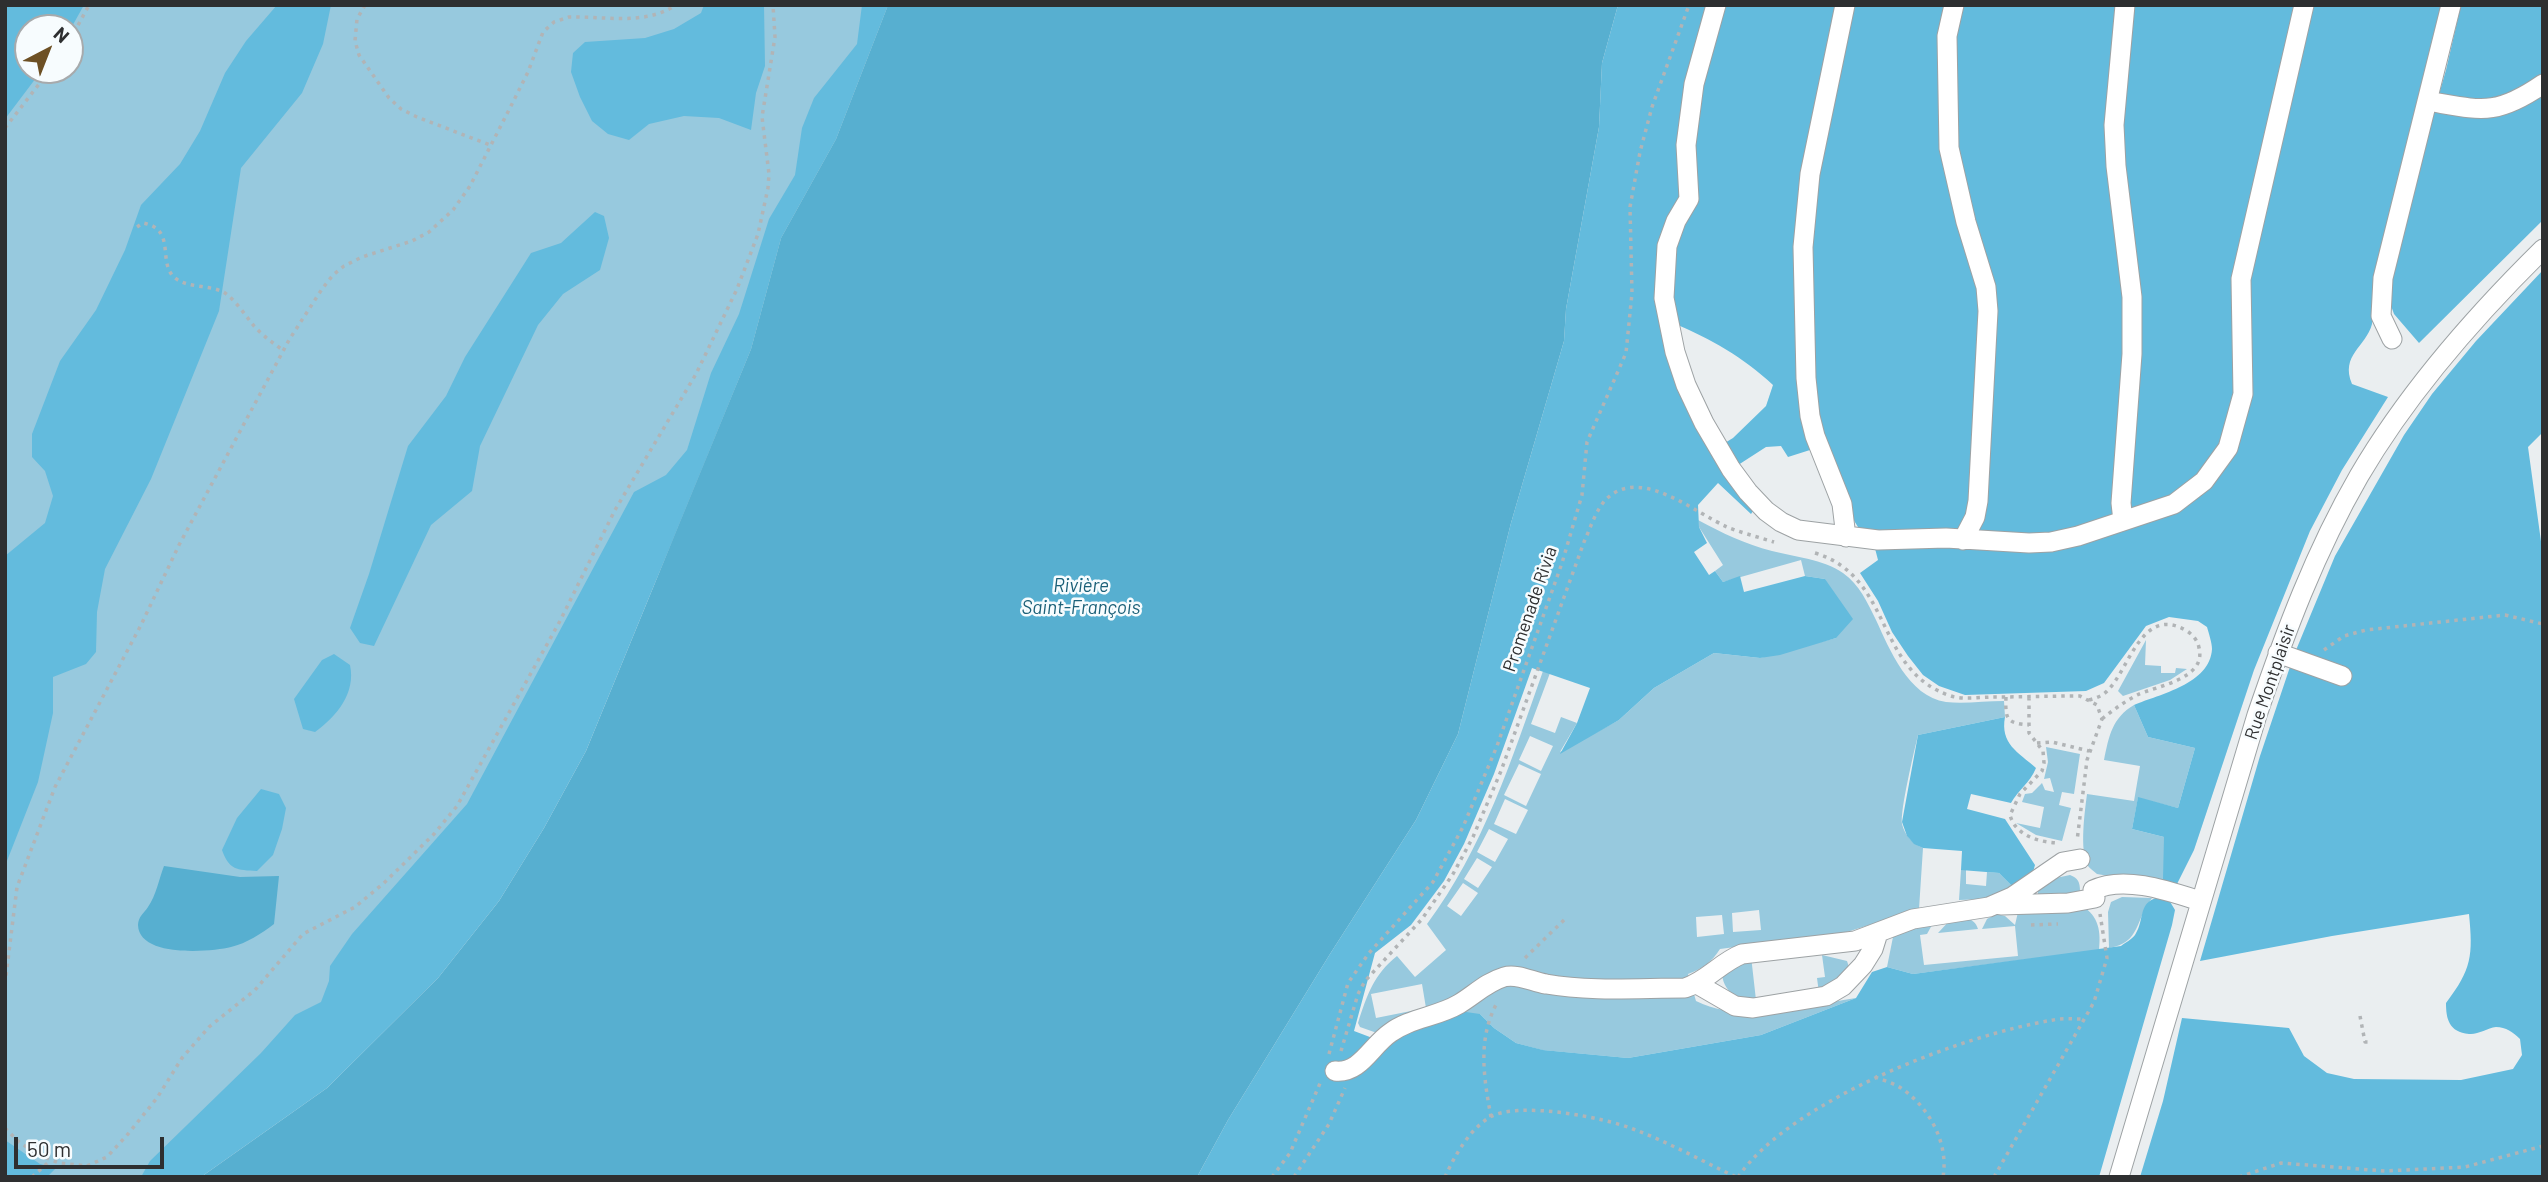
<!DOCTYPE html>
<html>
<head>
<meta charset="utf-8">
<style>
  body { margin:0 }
  #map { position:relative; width:2548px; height:1182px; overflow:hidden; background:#eaeef0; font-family:Barlow,sans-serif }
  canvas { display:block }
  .frame { position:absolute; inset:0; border:7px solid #2e2f30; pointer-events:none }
  .north { position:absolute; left:14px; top:14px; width:70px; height:70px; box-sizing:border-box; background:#f7fcfe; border:2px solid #a7aaac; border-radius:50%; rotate:42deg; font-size:19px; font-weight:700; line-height:28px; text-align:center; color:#2e2f30 }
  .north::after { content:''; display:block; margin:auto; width:24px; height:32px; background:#6d5024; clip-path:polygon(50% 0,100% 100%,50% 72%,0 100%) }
  .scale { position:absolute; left:14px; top:1137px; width:150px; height:32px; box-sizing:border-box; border:4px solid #2e2f30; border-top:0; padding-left:9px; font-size:21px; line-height:24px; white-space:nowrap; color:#2e2f30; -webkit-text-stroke:5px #f7fcfe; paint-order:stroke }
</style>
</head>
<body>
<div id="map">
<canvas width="2548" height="1182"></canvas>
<div class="frame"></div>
<div class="north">N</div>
<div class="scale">50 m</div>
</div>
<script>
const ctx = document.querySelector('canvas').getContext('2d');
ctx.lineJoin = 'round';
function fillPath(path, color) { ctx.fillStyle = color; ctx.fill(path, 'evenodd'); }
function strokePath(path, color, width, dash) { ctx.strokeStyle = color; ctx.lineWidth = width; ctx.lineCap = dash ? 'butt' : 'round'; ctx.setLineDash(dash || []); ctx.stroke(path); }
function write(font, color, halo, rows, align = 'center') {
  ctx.font = font + ' Barlow,sans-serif'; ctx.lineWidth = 5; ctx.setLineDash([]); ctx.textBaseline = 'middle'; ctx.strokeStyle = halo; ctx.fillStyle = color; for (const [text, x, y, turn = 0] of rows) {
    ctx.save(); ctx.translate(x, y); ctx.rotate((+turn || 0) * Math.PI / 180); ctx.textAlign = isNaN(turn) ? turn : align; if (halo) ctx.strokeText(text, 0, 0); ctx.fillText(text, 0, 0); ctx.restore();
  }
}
const green = new Path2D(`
  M5 5H888L836 139 781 238 751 349 679 527 635 628 201 1177H5ZM28 28H70V70H28Z
  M1698 520C1722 533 1745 544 1772 551 1795 557 1823 559 1843 573 1860 585 1867 602 1876 620 1890 650 1908 696 1946 702 1964 704 1985 701 2004 701L2005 717 1918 735C1914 752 1900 810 1902 824 1905 836 1912 843 1923 848L1919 909 1847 932 1720 949C1712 962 1702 969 1688 974L1696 1001C1745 1025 1804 1006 1856 998L1761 1035 1628 1058 1542 1050 1516 1043 1494 1028 1480 1014 1377 1033 1360 1027 1358 1023C1367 995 1374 974 1397 956L1415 977 1446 950 1427 924C1483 849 1512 759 1543 671L1550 673 1531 724 1555 733 1561 717 1577 723 1560 752 1619 720 1654 688 1714 653 1760 658 1836 638 1825 579 1805 576 1801 560 1723 582 1715 571 1723 565 1699 527ZM1530 736 1553 746 1541 771 1519 760ZM1519 764 1541 774 1526 806 1504 795ZM1505 799 1528 810 1516 834 1494 824ZM1489 829 1508 839 1495 862 1477 852ZM1477 858 1492 867 1478 888 1464 879ZM1463 883 1478 893 1461 916 1447 906ZM1759 910 1761 930 1733 932 1732 913ZM1722 915 1724 934 1697 937 1696 917ZM1422 984 1426 1008 1376 1018 1371 994Z
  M2146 640 2145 665 2161 666V673H2175L2176 668 2187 669 2170 680 2123 696 2118 691Z
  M2134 705 2148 737 2195 748 2178 808 2138 798 2132 829 2164 837 2166 886 2097 874C2094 871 2090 869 2088 866 2079 851 2085 810 2087 794L2134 801 2140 766 2104 760C2109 736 2112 718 2134 705Z
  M2046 747 2080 754 2074 794 2062 792 2059 805 2071 808 2062 841 2036 835 2016 823 2040 828 2044 807 2022 802 2025 794 2032 793 2042 783 2045 790 2054 792 2050 778 2044 779 2048 762Z
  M1961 870H1966V884L1986 886 1987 872 1999 873 2013 887 1985 899 1959 900Z
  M2070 875C2078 878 2080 882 2080 891L2075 895 2042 897 2038 894V890L2051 879Z
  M2122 897 2152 898C2135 919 2141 943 2109 948L2108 912 2111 902Z
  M2082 906C2099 916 2101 932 2099 950L1913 974 1887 967 1894 932 1932 925 1927 934 1920 935 1924 965 2018 956 2015 926 1982 929 1987 919 1996 914 2005 916 2015 925 2018 912Z
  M1952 918C1964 919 1974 916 1978 929L1938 933Z
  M1822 955 1847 961 1849 967 1845 975 1819 993 1817 978 1825 977Z
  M1751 956 1756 1000C1739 998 1725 995 1722 975Z`);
const forest = new Path2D(`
  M5 5H84L70 30V28H28V70H42L5 119Z
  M277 5H331L323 44 302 93 241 168 219 311 151 479 105 569 97 612 96 652 86 664 53 677V713L38 782 5 866V556L45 523 53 496 45 471 32 457V434L60 361 96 310 125 250 141 205 180 164 200 131 225 73 246 41Z
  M704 5H764L765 66 756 93 751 130 719 118 684 116 649 124 629 140 608 134 592 121 580 97 571 72 573 53 585 42 645 38 674 29 701 13Z
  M862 5H888L836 139 781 238 751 349 586 751 544 828 499 901 438 978 327 1088 201 1177H141L150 1161 261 1053 295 1015 321 1002 329 981 330 966 352 934 467 804 634 492 666 475 687 450 711 373 739 314 769 219 795 175 802 128 814 98 857 44Z
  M1618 5H1708L1685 190 1659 322 1755 508 1751 514 1718 483 1698 505 1699 527 1707 543 1694 552 1709 575 1715 571 1723 582 1740 576 1744 592 1805 576 1825 579 1853 619 1836 638 1780 655 1760 658 1714 653 1654 688 1619 720 1560 754 1577 723 1590 688 1532 668 1494 774 1464 844 1444 881 1411 925 1375 953 1354 1031 1383 1042 1459 1011 1480 1014 1494 1028 1516 1043 1543 1050 1628 1058 1761 1035 1856 998 1872 972 1887 967 1913 974 2121 946C2125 943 2132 939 2135 935 2146 918 2136 901 2163 896L2169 900 2175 910 2172 925 2099 1177H1197L1228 1120 1330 954 1416 820 1458 734 1511 523 1564 341 1566 309 1599 127 1602 63Z
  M1723 5H2443L2374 284C2373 297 2374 311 2372 324 2366 347 2340 355 2352 384L2388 397 2342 470 2310 531 2254 670 2194 850 2175 888 2166 886 2163 879 2164 837 2132 829 2138 797 2178 808 2195 748 2148 737 2134 705C2160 694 2210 684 2212 649 2212 643 2209 634 2207 627L2198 621 2169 617 2146 626 2104 683 2086 691 1965 695 1939 686 1923 675 1908 656 1892 632 1878 601 1860 573 1878 560 1871 533 1858 527 1810 450 1788 457 1781 446 1766 447 1735 467 1723 444 1733 438 1766 406 1773 385C1743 357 1711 339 1673 323L1668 283 1692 155 1699 101Z
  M2461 5H2543V220L2419 343 2394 314 2389 300 2400 230 2446 70Z
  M595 212 604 216 609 238 600 270 563 294 538 325 480 446 472 491 431 525 374 646 360 643 350 628 369 574 408 446 446 396 465 357 531 253 561 243Z
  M2543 270V432L2528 447 2543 556V1177H2140L2163 1101 2182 1018 2289 1028 2304 1056 2327 1073 2354 1079 2461 1080 2513 1069 2522 1055 2520 1039C2513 1032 2506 1027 2496 1027 2487 1028 2478 1035 2469 1034 2449 1032 2446 1019 2446 1003 2472 969 2473 955 2469 914L2332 936 2200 961 2260 756 2294 655 2335 556 2404 435 2432 394 2476 341Z
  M334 654 350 665C356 693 337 716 315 732L303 729 294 699 322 660Z
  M2005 717C2000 744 2018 752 2036 768 2030 783 2018 790 2011 803L1971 794 1967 809 2005 819 2035 865 2033 872 2013 887 1999 873 1961 870 1962 851 1923 848 1914 844 1907 836 1902 822 1918 735Z
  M261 789 279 794 286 808 282 829 273 855 257 871C237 870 229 870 222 850L237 818Z
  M5 1140 40 1164 56 1168 47 1177H5Z`);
const water = new Path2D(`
  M888 5H1618L1602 63 1599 127 1566 309 1564 341 1511 523 1458 734 1416 820 1330 954 1228 1120 1197 1177H201L327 1088 438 978 499 901 544 828 586 751 751 349 781 238 836 139Z
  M164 866 240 877 279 876 274 924C261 934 247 943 231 947 211 952 139 958 138 925 138 917 144 913 148 907 156 896 159 879 164 866Z`);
const path = new Path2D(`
  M365 5 357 19 355 41 359 55 389 98 401 109 417 117 490 145
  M70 40 89 5
  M5 128 50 70
  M137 227 143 223C176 229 158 260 173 276 185 289 210 284 225 293 236 301 245 315 254 326 263 336 273 343 284 351
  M1815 553C1894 577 1874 671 1951 696 1964 700 1980 697 1994 697 2022 697 2051 696 2080 696L2097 705 2102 719 2087 760 2077 841
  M2324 650 2344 636 2366 630 2505 615 2543 624
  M2006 697C2005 720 2007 723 2029 725
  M2029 697V733L2043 751 2044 763 2042 771 2020 794 2010 815C2015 835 2038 842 2057 843
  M2089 700C2096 698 2103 696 2108 690 2130 668 2142 604 2187 631 2193 635 2198 641 2199 648 2207 679 2156 686 2137 695 2124 702 2113 710 2102 719
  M2037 743 2052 742 2089 751
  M2031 925 2058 924
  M1525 958 1565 919
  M5 984 17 887 55 787 141 625 179 545 289 340 322 289 333 275 344 266 362 257 412 241 429 232 453 210 470 186 512 104 528 72 543 32 554 22 569 17C605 16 644 26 676 5
  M2360 1016 2365 1042H2369
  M1341 1051 1358 994 1365 981 1422 919 1453 874 1473 837 1501 771 1584 542C1591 527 1597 505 1611 495 1645 470 1696 513 1727 527 1742 533 1758 537 1774 542
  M1329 1054 1348 983 1369 953 1433 882 1463 827 1497 746 1562 563 1582 495 1587 442 1626 353 1632 293 1630 207 1640 152 1652 107 1689 5
  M1875 1077C1883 1080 1893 1083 1901 1088 1929 1107 1949 1143 1943 1177
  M1491 1117C1484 1079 1477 1039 1497 1003
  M5 1128 19 1142 37 1154 59 1163 87 1166 107 1157 128 1134 157 1098 182 1058 209 1027 255 990 303 934 355 907 384 883 434 834 457 806 560 621 615 510 696 374 737 289 758 234 768 188 769 174 762 117 775 37 773 5
  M32 1177 51 1160
  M1272 1177 1290 1153 1321 1081
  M1294 1177 1329 1124 1345 1088
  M1445 1177C1455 1155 1469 1130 1490 1117 1518 1101 1603 1117 1633 1129 1668 1142 1702 1161 1736 1177
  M1738 1177C1791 1100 1962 1035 2053 1020 2063 1018 2074 1019 2085 1019
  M1994 1177 2094 1002 2107 958 2100 914
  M2239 1177 2281 1163 2385 1171 2465 1167 2543 1146`);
const minor = new Path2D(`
  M1716 5 1694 84 1686 145 1689 199 1676 221 1667 246 1664 298 1675 352 1686 385 1704 423 1731 469 1748 492 1766 511 1781 522 1798 530 1878 540 1946 538 2029 543 2051 542 2078 536 2174 504 2204 481 2228 448 2243 394 2241 279 2304 5
  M1845 5 1810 174 1803 247 1806 378 1810 416 1815 436 1842 504 1846 537
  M1954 5 1947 36 1949 148 1966 222 1986 287 1988 311 1978 501 1975 517 1963 540
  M2427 101C2481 110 2495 117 2543 84
  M2392 339 2381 316 2383 278 2451 5
  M2123 521 2121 503 2132 354V297L2116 166 2114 125 2125 5
  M2278 653 2342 676
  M2093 890C2124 875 2169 891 2200 901
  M2001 905 2068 903 2095 898
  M1697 984 1735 1006 1753 1008 1826 996 1843 986 1863 965 1873 949 1878 933
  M1335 1071C1360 1074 1371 1046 1390 1033 1410 1018 1437 1017 1459 1004 1474 995 1487 982 1504 977 1517 973 1533 982 1546 984 1591 992 1639 988 1685 988 1707 981 1721 962 1742 954L1855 941 1913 919 1989 907 2012 897 2063 862 2080 859
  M2119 1177 2257 715C2285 633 2315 552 2359 476 2408 392 2474 317 2543 249`);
const streetNames = [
  ["Promenade Rivia",1530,609,-71],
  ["Rue Montplaisir",2270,682,-71]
];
const waterNames = [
  ["Rivière",1081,586],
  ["Saint-François",1081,608]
];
fillPath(green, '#97c9de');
fillPath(forest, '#63bbdd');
fillPath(water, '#57afd0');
strokePath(minor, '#9da2a4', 21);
strokePath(path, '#b1b4b6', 3.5, [3.5, 5]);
strokePath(minor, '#fff', 19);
write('18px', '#2e2f30', '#f7fcfe', streetNames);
write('italic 19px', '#1b6078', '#f7fcfe', waterNames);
</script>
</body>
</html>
